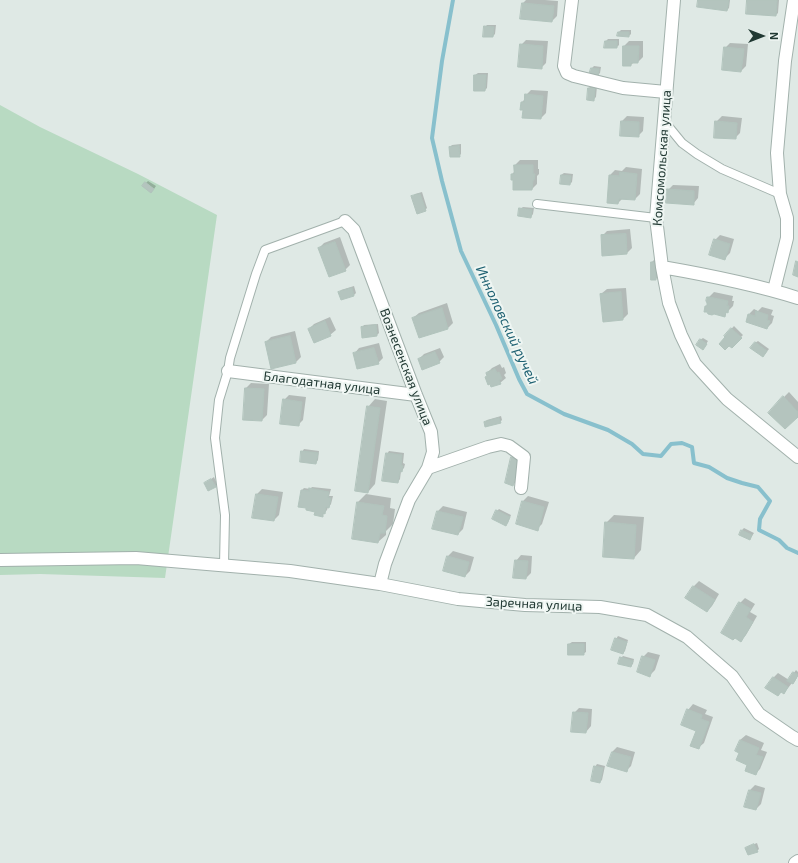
<!DOCTYPE html>
<html>
<head>
<meta charset="utf-8">
<style>
  body { margin:0 }
  #map { position:relative; width:798px; height:863px; overflow:hidden; background:#dfe9e5; font-family:"Exo 2",sans-serif }
  canvas { display:block }
  .north { position:absolute; left:742px; top:16px; width:40px; height:40px; -webkit-text-stroke:3px #eff6f3; paint-order:stroke; rotate:90deg; font-size:11px; font-weight:700; line-height:16px; text-align:center; color:#213933 }
  .north::after { content:''; display:block; margin:auto; width:14px; height:18px; background:#213933; clip-path:polygon(50% 0,100% 100%,50% 72%,0 100%) }
</style>
</head>
<body>
<div id="map">
<canvas width="798" height="863"></canvas>
<div class="north">N</div>
</div>
<script>
const ctx = document.querySelector('canvas').getContext('2d');
ctx.lineJoin = 'round';
function fillPath(path, color) { ctx.fillStyle = color; ctx.fill(path, 'evenodd'); }
function strokePath(path, color, width, dash) { ctx.strokeStyle = color; ctx.lineWidth = width; ctx.lineCap = dash ? 'butt' : 'round'; ctx.setLineDash(dash || []); ctx.stroke(path); }
function write(font, color, halo, rows, align = 'center') {
  ctx.font = font + ' "Exo 2",sans-serif'; ctx.lineWidth = 4; ctx.setLineDash([]); ctx.textBaseline = 'middle'; ctx.strokeStyle = halo; ctx.fillStyle = color; for (const [text, x, y, turn = 0] of rows) {
    ctx.save(); ctx.translate(x, y); ctx.rotate((+turn || 0) * Math.PI / 180); ctx.textAlign = isNaN(turn) ? turn : align; if (halo) ctx.strokeText(text, 0, 0); ctx.fillText(text, 0, 0); ctx.restore();
  }
}
const green = new Path2D(`
  M0 105 40 127 138 174 217 215 165 578 40 574 0 575Z`);
const shadow = new Path2D(`
  M526 0H545L558 1 557 16 552 21 523 3Z
  M699 0H730L729 8 727 10Z
  M748 0H779L778 13 776 15Z
  M487 25H496L495 34 493 36 485 27Z
  M621 30H631V34L629 36 619 32Z
  M608 39H619V45L617 47 606 41Z
  M526 40 548 41 546 63 541 68 521 45Z
  M629 41H643V57L638 62H634L631 65 624 46Z
  M730 43 748 44 746 66 741 71 725 48Z
  M594 66 601 67 600 73 598 75 591 74 592 68Z
  M478 73H488L487 88 485 90H475V75Z
  M591 86H597L596 97 593 100 589 88Z
  M531 90 548 91 546 113 541 118 524 109 522 102 525 99 526 95Z
  M627 116 644 117 643 131 638 136 622 121Z
  M722 116 742 118 740 133 735 138 716 122Z
  M461 144V154L459 156 450 147 452 145Z
  M520 160H538V169H539V174L537 176V184L532 189 514 179 512 174 515 171V165Z
  M626 167 642 169 640 194 635 199 623 198 618 203 610 175 615 170 622 171Z
  M564 173 573 174 572 182 570 184 561 175Z
  M148 181 156 186 154 189 146 183Z
  M673 185 699 186 698 198 693 204 668 190Z
  M422 192 427 208 425 210 412 197 415 194Z
  M523 207 534 208 533 214 531 217 520 209Z
  M630 229 632 248 627 253 602 236 607 231Z
  M720 235 734 239 730 253 725 258 715 240Z
  M340 237 350 265 345 270 319 248 324 243Z
  M654 260H658V277L656 279 652 262Z
  M354 286 356 293 354 295 341 299 339 293 341 290Z
  M626 288 628 314 623 319 601 294 607 289Z
  M714 292 733 296 732 301H734L733 306 724 315 706 306 708 304V298Z
  M447 303 453 323 448 328 420 337 413 318 419 313Z
  M762 307 773 310 771 315 774 316 772 323 767 328 749 314 754 309 758 311Z
  M330 317 336 330 330 335 309 329 314 324Z
  M378 324 379 333 377 335 362 328 364 325Z
  M734 326 743 335 732 346 725 336Z
  M295 331 301 357 296 362 266 342 271 337Z
  M703 338 708 341 705 346 700 340Z
  M758 341 769 349 765 354 755 343Z
  M379 343 383 358 378 363 354 354 359 348Z
  M440 348 444 357 439 362 419 359 424 354Z
  M500 364 502 368 504 367 506 373 504 375 506 378 500 383 492 386 487 373 492 368Z
  M251 383 269 384 267 415 262 420 244 419 246 388Z
  M789 392 798 402V415L784 397Z
  M289 395 306 397 303 420 298 425 284 400Z
  M375 399 387 401 375 484 368 492V407Z
  M501 416 502 420 500 422H485L487 420Z
  M304 449 319 451 318 460 316 463 302 452Z
  M389 451 404 453 403 463 405 464 404 468 401 471 400 479 398 482 387 454Z
  M517 453 518 479 513 485 512 458Z
  M214 477 217 484 215 487 205 483Z
  M312 487 331 489 329 496H333L331 504 329 507H328L327 510 322 516 316 511 307 508 300 506 302 490 304 488 310 489Z
  M262 489 283 492 279 515 274 520 253 517 257 494Z
  M366 494 391 498 390 508 395 509 393 524 386 531V535L378 542 358 502Z
  M528 496 549 502 542 524 537 529 517 523 523 501Z
  M443 506 467 512 463 529 458 534 434 528 438 511Z
  M499 509 511 515 508 523 505 525 497 511Z
  M614 515 644 517 641 550 634 558 606 523Z
  M744 528 754 533 750 539 742 530Z
  M453 551 474 557 470 571 465 576 444 570 448 556Z
  M521 555 532 556 531 573 526 578 516 561Z
  M699 581 719 594 712 606 707 611 687 598 694 586Z
  M745 598 755 604 750 612 757 616 746 635 741 640 740 603Z
  M618 636 628 640 625 651 623 653 616 639Z
  M572 642H586V652L583 654 569 644Z
  M648 652 660 655 655 670 650 675 643 657Z
  M623 656 634 659 633 664 630 666 621 658Z
  M796 670 798 672V676L795 681 792 683 784 693 782 691 778 695 773 678 778 673 789 680Z
  M693 704 707 710 705 714 713 717 704 743 698 748 697 730 688 710Z
  M579 708 592 709 591 726 586 732 574 713Z
  M746 735 764 743 761 750 767 752 760 769 755 774 741 752 740 740Z
  M617 747 635 752 631 766 626 771 612 752Z
  M597 764 605 766 602 780 600 782 595 767Z
  M755 785 765 788 761 804 756 809 750 790Z
  M757 843 759 849 757 851 746 848 749 846Z`);
const stream = new Path2D(`
  M453 0 442 61 432 138 442 181 461 251 496 325 519 379 527 394 564 414 608 430 632 444 643 454 661 456 671 444 682 443 692 447 694 463 709 467 727 478 742 483 758 487 770 501 760 519 759 530 779 540 787 548 798 553`);
const building = new Path2D(`
  M698 0H729L727 11 697 7Z
  M747 0H777L776 16 746 14Z
  M522 3 554 6 552 22 520 19Z
  M484 26 494 27 493 37H483Z
  M618 32H629V37L617 36Z
  M605 41H617V48H604Z
  M520 44 543 46 542 69 518 67Z
  M623 46H639L638 63H631V66H623Z
  M724 47 744 49 741 72 722 70Z
  M591 68 599 69 598 76 589 75Z
  M474 75H486L485 91H474Z
  M588 88H595L594 101 587 100Z
  M525 94 543 96 541 119 522 118 523 110H520L521 102H524Z
  M621 121 639 122V137L620 136Z
  M715 121 737 123 736 139 714 138Z
  M459 146 460 157H450L449 147Z
  M514 165H533V174H535L534 180H533L532 190H513V180H511V174H514Z
  M620 172 637 174 635 200 619 199 618 204 607 203 609 175 619 176Z
  M561 175 571 176 570 185 560 184Z
  M145 182 154 189 151 193 142 186Z
  M667 189 694 191V205L666 203Z
  M420 194 426 211 417 214 411 196Z
  M519 208 532 210 531 218 518 216Z
  M626 234 627 254 602 256 601 235Z
  M714 239 730 244 725 260 709 255Z
  M335 242 346 271 329 277 318 248Z
  M796 261 798 262V277L793 275Z
  M651 262H656V280H651Z
  M352 288 354 296 341 300 338 292Z
  M621 292 623 320 603 322 600 294Z
  M707 297H709L728 301 727 306H729L728 313 726 312 725 317 714 314 712 315 708 314 707 312H704L705 306H707V303L706 301Z
  M442 308 448 329 419 338 412 318Z
  M756 311 768 315 767 320 770 321 767 329 746 322 748 314 755 316Z
  M325 321 331 336 314 343 308 329Z
  M376 325 377 336 362 338 361 327Z
  M731 328 742 338 732 348 729 346 725 350 719 344 725 337 724 336Z
  M290 336 296 363 271 369 265 342Z
  M700 339 707 344 703 350 696 345Z
  M755 342 767 351 763 357 750 348Z
  M374 348 379 364 357 369 353 353Z
  M435 352 440 363 422 370 418 359Z
  M495 369 497 373 499 372 502 379 499 380 501 384 491 387 490 384 488 385 485 377 487 376 486 373Z
  M245 388 264 389 262 421 243 420Z
  M783 396 798 412V417L785 429 768 413Z
  M283 399 302 402 299 426 280 424Z
  M367 406 380 408 368 493 355 491Z
  M499 418 501 423 485 427 484 422Z
  M301 451 318 453 316 464 300 462Z
  M386 453 402 455 401 465 403 466 402 472 400 471 398 483 382 481Z
  M511 457 520 460 513 486 505 483Z
  M211 479 216 487 208 491 204 483Z
  M309 488 329 492 328 498H331L329 508 326 507 325 514 323 513V517L314 515 315 512 306 510V508L298 507 301 490 309 491Z
  M256 494 278 497 274 521 252 518Z
  M522 501 544 507 538 531 516 524Z
  M357 502 384 506 382 515 387 516 385 533H380L378 543 352 539Z
  M496 510 510 517 506 526 492 519Z
  M437 511 463 517 458 535 432 529Z
  M605 522 636 525 634 559 603 557Z
  M741 530 752 535 750 540 739 535Z
  M447 556 469 562 465 577 443 571Z
  M515 560 528 561 526 579 513 578Z
  M693 586 715 600 707 612 685 598Z
  M739 602 751 609 746 617 753 622 741 642 735 638 733 640 721 633Z
  M615 638 627 642 623 654 611 650Z
  M568 644H584V655H568Z
  M642 656 655 660 650 677 637 672Z
  M620 657 633 661 631 667 618 664Z
  M793 672 798 675 793 684 787 681Z
  M773 677 788 687 784 694 781 692 778 696 765 688Z
  M687 709 702 715 701 719 709 722 699 749 690 746 696 731 681 725Z
  M573 712 588 713 586 733 571 732Z
  M740 740 759 748 756 755 763 757 756 775 745 771 747 765 736 760 739 753 735 751Z
  M612 752 631 757 627 772 607 766Z
  M594 766 603 768 600 783 591 781Z
  M749 790 761 793 756 810 744 807Z
  M754 844 758 852 748 855 745 848Z`);
const service = new Path2D(`
  M664 121 682 143 697 154 722 169 780 194
  M537 204 656 218
  M224 565 225 515 215 438 219 400 228 371 230 358 256 274 265 250 345 221`);
const minor = new Path2D(`
  M572 0 564 66 567 73 574 76 623 88 666 92
  M674 0 656 218 662 267 669 303 681 335 695 364 727 399 798 457
  M345 221 354 230 416 395 431 432 433 452 428 468 409 500 385 564 380 584
  M662 267C708 275 754 284 798 298
  M774 290 787 238V218L780 194 777 153 785 61 794 0
  M228 371 416 395
  M428 468 488 447 501 444 509 446 524 457 521 488
  M0 560 136 558 290 571 380 584 458 599 525 605 600 607 647 615 687 637 732 676 759 714 791 736 798 740
  M795 863 798 861`);
const streetNames = [
  ["Комсомольская улица",662,158,-86],
  ["Вознесенская улица",406,367,69],
  ["Благодатная улица",322,383,7],
  ["Заречная улица",534,604,3]
];
const waterNames = [
  ["Инноловский ручей",507,325,65]
];
fillPath(green, '#b8dac2');
fillPath(shadow, '#0003');
strokePath(stream, '#88c0cd', 4);
fillPath(building, '#b4c4be');
strokePath(building, '#b1c3bc', 1);
strokePath(service, '#a2b1ac', 10);
strokePath(minor, '#a2b1ac', 14);
strokePath(service, '#fff', 8);
strokePath(minor, '#fff', 12);
write('13px', '#213933', '#eff6f3', streetNames);
write('italic 14px', '#1e6172', '#eff6f3', waterNames);
</script>
</body>
</html>
